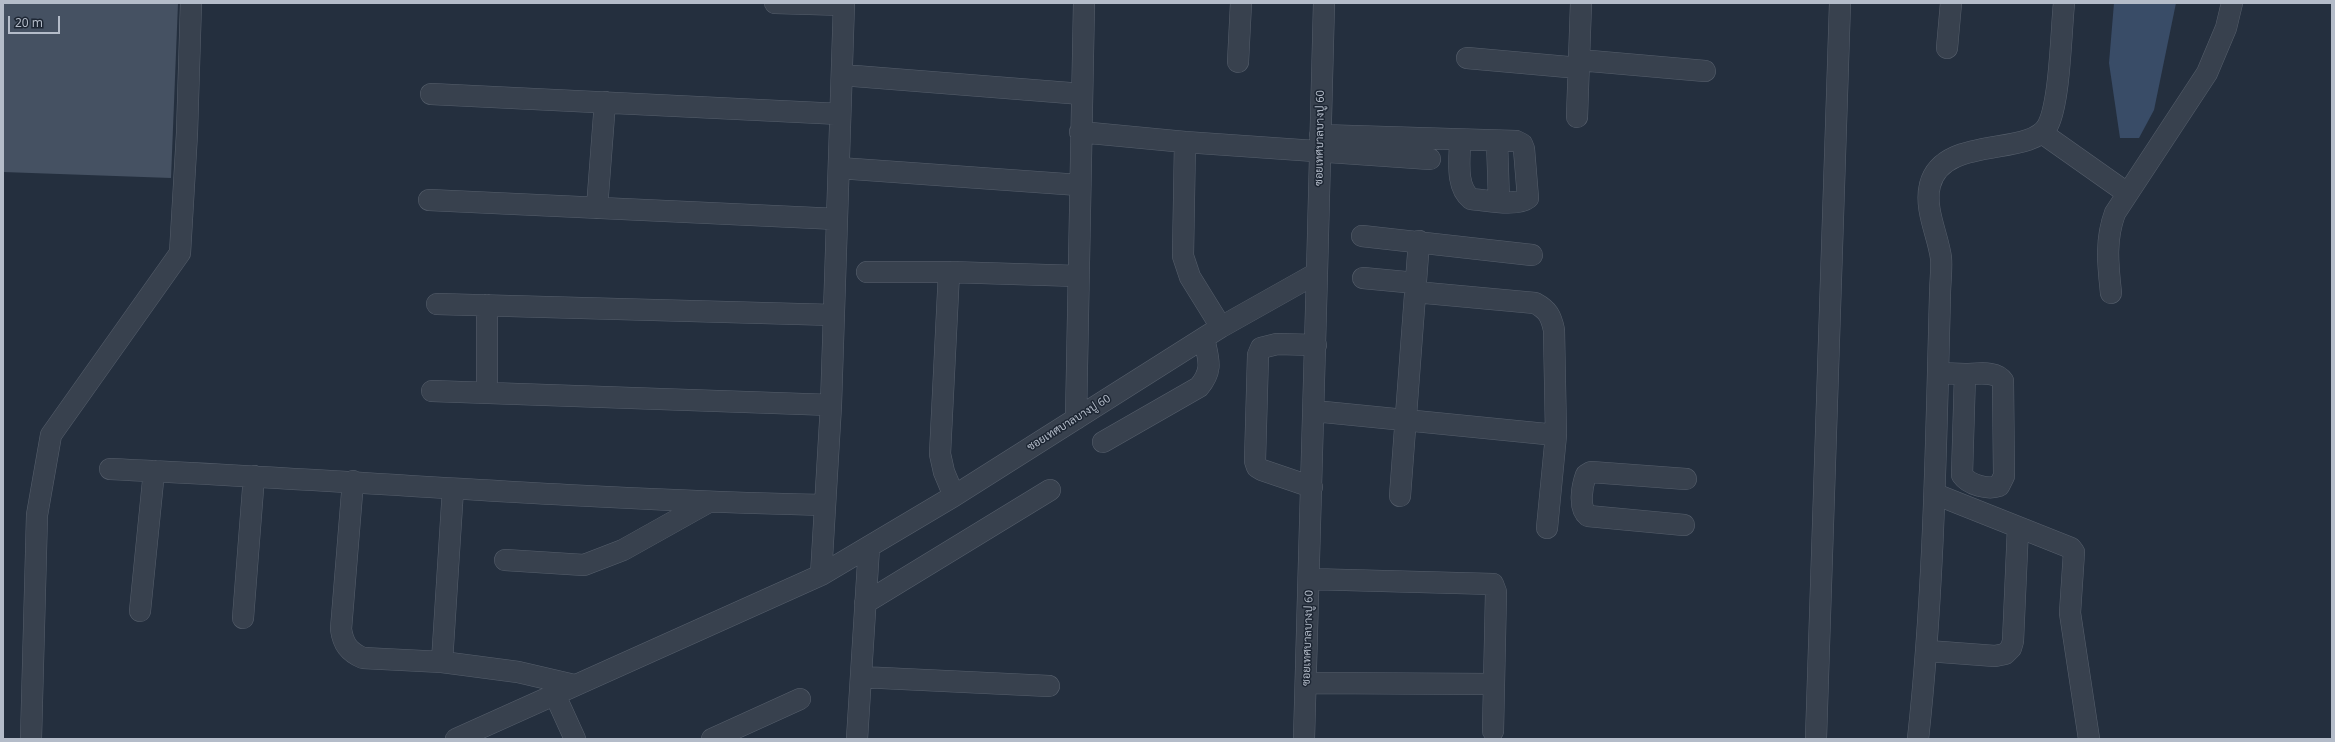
<!DOCTYPE html>
<html>
<head>
<meta charset="utf-8">
<style>
  body { margin:0 }
  #map { position:relative; width:2335px; height:742px; overflow:hidden; background:#242f3e; font-family:"Noto Sans",sans-serif }
  canvas { display:block }
  .frame { position:absolute; inset:0; border:4px solid #b4bcc9; pointer-events:none }
  .scale { position:absolute; left:8px; top:16px; width:52px; height:18px; box-sizing:border-box; border:2px solid #b4bcc9; border-top:0; padding-left:5px; font-size:12px; line-height:14px; white-space:nowrap; color:#b4bcc9; -webkit-text-stroke:3px #1d2633; paint-order:stroke }
</style>
</head>
<body>
<div id="map">
<canvas width="2335" height="742"></canvas>
<div class="frame"></div>
<div class="scale">20 m</div>
</div>
<script>
const ctx = document.querySelector('canvas').getContext('2d');
ctx.lineJoin = 'round';
function fillPath(path, color) { ctx.fillStyle = color; ctx.fill(path, 'evenodd'); }
function strokePath(path, color, width, dash) { ctx.strokeStyle = color; ctx.lineWidth = width; ctx.lineCap = dash ? 'butt' : 'round'; ctx.setLineDash(dash || []); ctx.stroke(path); }
function write(font, color, halo, rows, align = 'center') {
  ctx.font = font + ' "Noto Sans",Sarabun,sans-serif'; ctx.lineWidth = 3; ctx.setLineDash([]); ctx.textBaseline = 'middle'; ctx.strokeStyle = halo; ctx.fillStyle = color; for (const [text, x, y, turn = 0] of rows) {
    ctx.save(); ctx.translate(x, y); ctx.rotate((+turn || 0) * Math.PI / 180); ctx.textAlign = isNaN(turn) ? turn : align; if (halo) ctx.strokeText(text, 0, 0); ctx.fillText(text, 0, 0); ctx.restore();
  }
}
const water = new Path2D(`
  M2114 3H2176L2154 110 2139 138H2120L2109 63Z`);
const building = new Path2D(`
  M3 3H178L171 178 3 172Z`);
const minor = new Path2D(`
  M775 3 844 5
  M1947 48 1951 3
  M1467 58 1579 68
  M1579 60 1705 71
  M1238 62 1241 3
  M842 75 1082 94
  M431 94 840 114
  M1577 117 1581 3
  M1080 132 1185 142 1430 159
  M2042 133 2127 193
  M1320 135 1516 141 1522 144 1524 149 1528 198C1517 207 1485 200 1471 199 1455 186 1460 159 1460 140
  M1497 141 1499 201
  M1185 142 1183 256 1190 277 1221 327
  M839 168 1079 185
  M429 200 837 219
  M597 208 605 102
  M1362 236 1532 255
  M867 272H949L1078 276
  M949 272 940 454 944 472 954 496
  M1363 278 1416 283
  M1415 292 1535 303C1548 310 1551 316 1554 330L1556 435 1547 528
  M2111 293C2108 265 2105 240 2115 213L2207 73 2226 28 2232 3
  M437 304 834 315
  M487 305V393
  M1938 373 1965 374 1962 475C1969 485 1988 490 1999 486L2004 476 2003 381C1996 370 1977 374 1965 374
  M432 391 831 405
  M1314 411 1556 435
  M1076 419 1084 3
  M1103 442 1199 387C1214 369 1208 359 1204 338
  M110 469C348 480 586 500 825 505
  M353 481 341 629C343 644 349 652 363 658L442 662 518 672 574 685
  M1312 487 1262 470 1257 467 1255 461 1258 355 1261 348 1277 344 1316 345
  M1935 494 2071 548 2074 552 2070 613 2089 739
  M1400 496 1419 241
  M1684 525 1588 516C1578 508 1582 486 1586 475L1591 472 1686 479
  M505 560 584 565 623 550 707 503
  M821 575 831 405 844 3
  M1309 579 1493 584 1496 592 1493 731
  M865 603 1050 490
  M140 611 154 471
  M243 618 254 476
  M1928 651 1995 656 2005 654 2011 648 2013 641 2018 527
  M442 662 453 489
  M861 677 1049 686
  M1307 683 1494 684
  M555 695 575 739
  M31 739 37 515 51 435 180 253 187 133 191 3
  M456 739 821 575 954 496 1221 327 1317 273 1324 3
  M712 739 800 699
  M857 739 869 547
  M1304 739 1317 273
  M1816 739 1840 3
  M1918 739C1934 592 1936 444 1940 295 1940 283 1942 270 1941 258 1938 235 1924 209 1930 185 1943 134 2031 158 2048 125 2060 101 2061 32 2064 3`);
const streetNames = [
  ["ซอยเทศบาลบางปู 60",1320,138,-89],
  ["ซอยเทศบาลบางปู 60",1069,423,-32],
  ["ซอยเทศบาลบางปู 60",1308,638,-88]
];
fillPath(water, '#394c67');
fillPath(building, '#455162');
strokePath(minor, '#565f6c', 22);
strokePath(minor, '#38414e', 21);
write('11px', '#b4bcc9', '#1d2633', streetNames);
</script>
</body>
</html>
